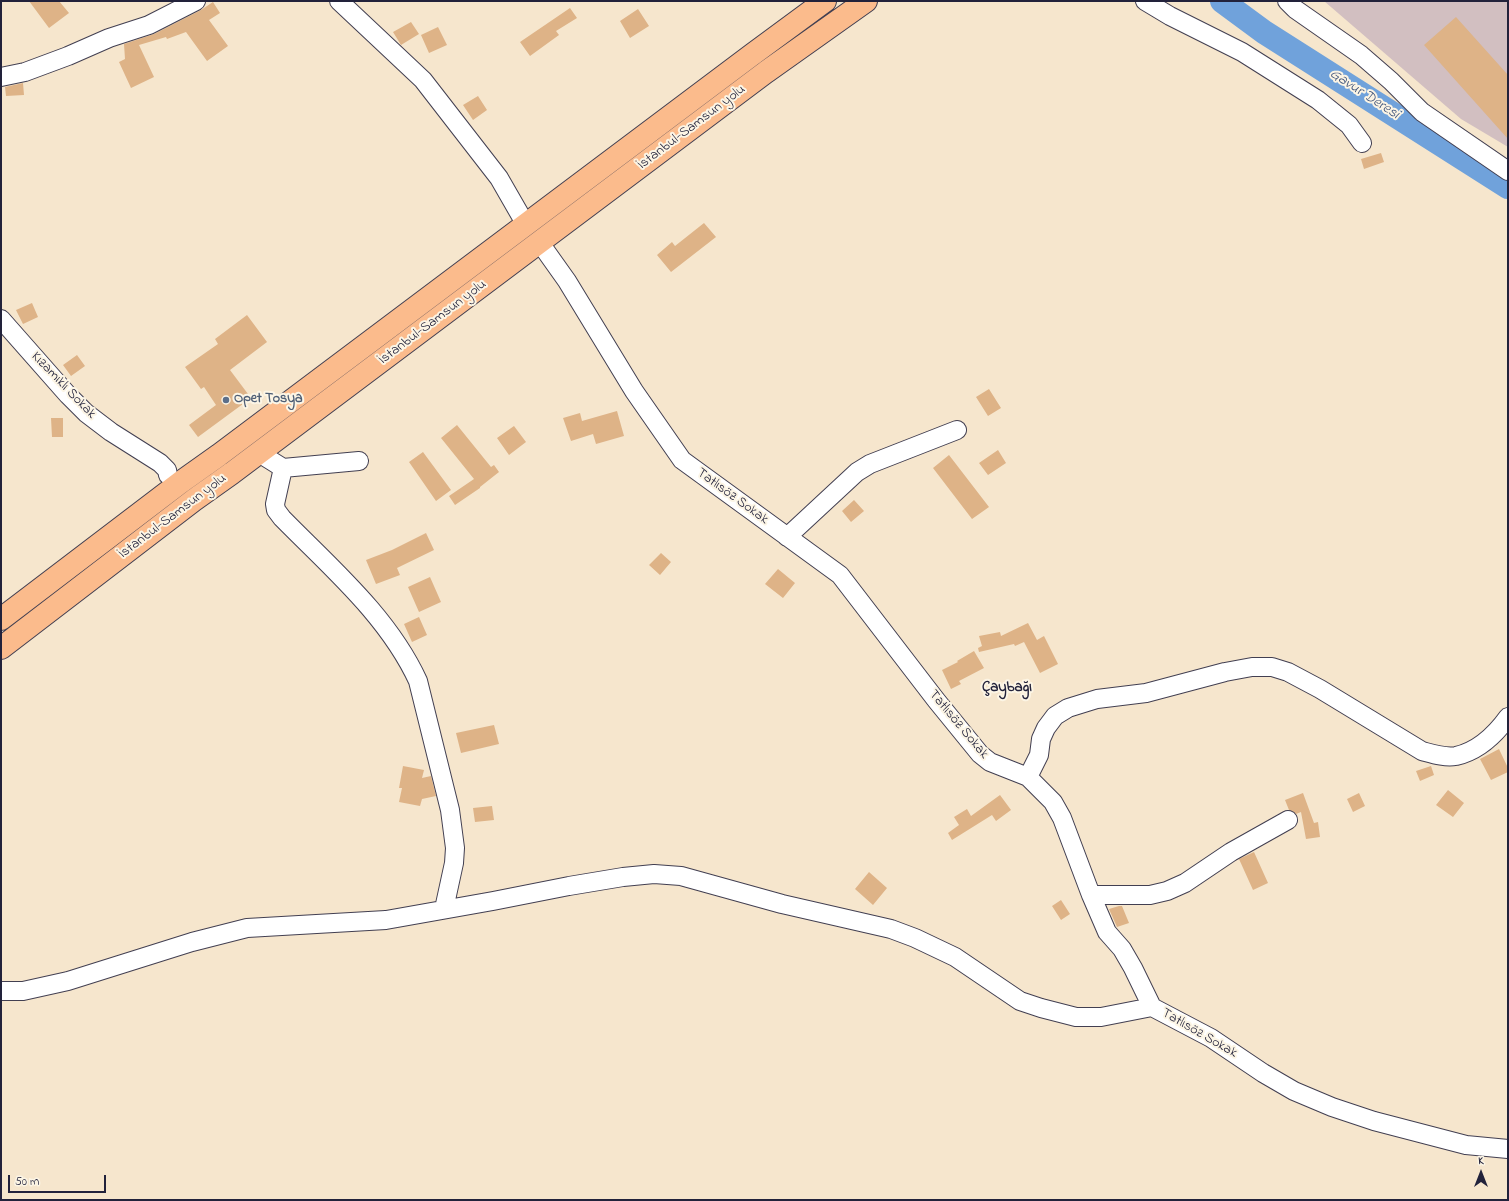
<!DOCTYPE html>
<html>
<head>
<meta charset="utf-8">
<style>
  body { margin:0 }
  #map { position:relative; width:1509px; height:1201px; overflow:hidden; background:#f6e6cd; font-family:"Indie Flower",sans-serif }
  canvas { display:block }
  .frame { position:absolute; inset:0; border:2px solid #22223b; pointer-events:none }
  .north { position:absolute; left:1461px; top:1153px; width:40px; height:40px; -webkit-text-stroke:3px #fcf5e5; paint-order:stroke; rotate:0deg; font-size:11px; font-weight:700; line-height:16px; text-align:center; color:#22223b }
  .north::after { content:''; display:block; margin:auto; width:14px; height:18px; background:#22223b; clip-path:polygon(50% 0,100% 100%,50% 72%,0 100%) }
  .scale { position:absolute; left:8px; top:1175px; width:98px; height:18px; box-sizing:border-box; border:2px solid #22223b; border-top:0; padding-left:5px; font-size:12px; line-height:14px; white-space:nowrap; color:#22223b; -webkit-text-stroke:3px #fcf5e5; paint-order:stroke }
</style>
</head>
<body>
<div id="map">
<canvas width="1509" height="1201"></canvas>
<div class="frame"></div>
<div class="north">K</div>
<div class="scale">50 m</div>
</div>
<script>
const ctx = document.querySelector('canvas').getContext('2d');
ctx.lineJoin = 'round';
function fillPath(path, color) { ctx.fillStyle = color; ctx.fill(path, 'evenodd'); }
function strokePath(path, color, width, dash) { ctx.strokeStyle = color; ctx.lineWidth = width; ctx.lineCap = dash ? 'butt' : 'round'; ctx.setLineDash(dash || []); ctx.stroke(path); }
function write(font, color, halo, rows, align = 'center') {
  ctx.font = font + ' "Indie Flower",sans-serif'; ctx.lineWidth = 4; ctx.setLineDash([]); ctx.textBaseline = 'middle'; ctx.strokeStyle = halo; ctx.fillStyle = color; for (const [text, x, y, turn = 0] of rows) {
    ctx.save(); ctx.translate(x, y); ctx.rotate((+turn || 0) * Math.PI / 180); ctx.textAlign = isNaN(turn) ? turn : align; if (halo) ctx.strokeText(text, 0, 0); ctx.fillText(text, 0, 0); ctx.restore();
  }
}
const industrial = new Path2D(`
  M1324 1H1508V147L1461 119Z`);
const river = new Path2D(`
  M1222 1 1264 32 1508 187`);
const building = new Path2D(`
  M29 1H59L69 13 49 28Z
  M213 2 220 13 209 20 228 46 207 61 186 32 167 39 166 37 139 45 154 77 131 88 119 62 125 59 124 44 154 34 201 10Z
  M570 8 577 18 556 31 559 35 530 56 520 42Z
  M638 9 649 26 630 38 620 21Z
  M1456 17 1508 75V139L1424 45Z
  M411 22 419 34 401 45 393 32Z
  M438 27 447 45 429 53 421 35Z
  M23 83 24 95 6 96 5 87Z
  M478 96 487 110 473 120 463 105Z
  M1381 153 1384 162 1364 169 1361 159Z
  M704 223 716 237 671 272 657 255 672 242 675 246Z
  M32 303 38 317 23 324 16 310Z
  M247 315 267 342 230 370 251 398 198 437 189 425 216 405 204 387 201 389 185 367 218 344 215 339Z
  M77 355 85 366 71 376 63 365Z
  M989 389 1001 408 988 416 976 397Z
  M617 411 624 436 596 444 593 434 571 441 563 418 580 413 582 421Z
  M51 418H63V437H52Z
  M457 425 491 467 494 465 499 472 480 487V488L455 505 449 496 474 479 441 438Z
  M514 426 526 442 509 455 497 438Z
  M998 450 1006 463 988 475 979 463Z
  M423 452 451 490 436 501 409 462Z
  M949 455 989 507 972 519 933 468Z
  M854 500 864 511 851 522 842 511Z
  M426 533 434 550 397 568 400 575 376 584 366 560 392 550Z
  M661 553 671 562 660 575 649 565Z
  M778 569 795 583 783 598 765 584Z
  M430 577 441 602 419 612 408 587Z
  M419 617 427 635 412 642 404 624Z
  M1028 623 1037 640 1044 636 1058 664 1040 673 1024 642 1015 646 1014 644 979 652 978 648 982 646 979 636 1000 632 1001 636Z
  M974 651 984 668 959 681 961 684 951 689 942 670 958 662 957 661Z
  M494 725 499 744 461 753 456 733Z
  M1499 749 1508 768V772L1491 780 1480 759Z
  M403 766 424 770 422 778 431 776 436 796 422 799 420 806 399 802 402 788H399Z
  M1431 766 1434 775 1420 781 1416 771Z
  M1448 790 1464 803 1453 817 1436 805Z
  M1303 793 1314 823 1318 822 1320 837 1306 839 1301 812 1296 814 1289 810 1285 800Z
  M1359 793 1365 806 1353 812 1347 799Z
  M1000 795 1011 810 996 821 992 815 952 840 948 833 959 825 954 817 967 809 971 816Z
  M492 806 494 820 475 822 473 808Z
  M1254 852 1268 883 1253 890 1239 859Z
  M869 872 887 888 873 905 855 889Z
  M1061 900 1070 914 1061 920 1052 906Z
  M1119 906H1122L1129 923 1117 927 1109 909Z`);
const minor = new Path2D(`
  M339 1 423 80 499 178 526 225
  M1145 1 1170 16 1242 52 1318 100 1349 125 1362 143
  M1287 1 1295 9 1361 55 1391 81 1422 112 1508 171
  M1 77 25 72 68 56 109 38 149 25 196 1
  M540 243 567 281 634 391 682 460 840 575 936 700 980 754 990 762 1028 777 1053 802 1062 818 1091 895 1107 932 1122 949 1133 968 1152 1007 1211 1038 1263 1073 1294 1091 1332 1107 1374 1121 1466 1145 1508 1149
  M1 319 68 395 86 413 111 432 160 463 167 470 168 475
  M259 453 283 468 359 461
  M283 468 275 504 276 510 282 518C331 568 388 616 418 681L450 810 455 848 454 863 444 909
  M787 537 857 472 870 464 957 430
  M1028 777 1039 755 1041 739 1046 728 1055 716 1068 708 1097 699 1146 693 1225 672 1252 667H1272L1288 672 1320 689 1422 751C1433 754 1445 758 1456 756 1478 751 1495 735 1508 717
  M1091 895H1150L1167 891 1185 883 1231 852 1288 820
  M1 991H23L68 981 192 942 247 928 386 920 493 901 569 886 623 877 654 874 681 876 782 904 891 929 915 938 955 957 1020 1001 1041 1008 1076 1017H1101L1152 1007`);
const highway = new Path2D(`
  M1 619 181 482 219 455 753 54 825 1
  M1 648 194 500 232 473 766 72 866 1`);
const markers = [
  [226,400,4,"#5c6f8a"]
];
const streetNames = [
  ["İstanbul-Samsun yolu",692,128,-37],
  ["İstanbul-Samsun yolu",433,323,-37],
  ["Kızamıklı Sokak",63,386,46],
  ["Tatlısöz Sokak",732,497,36],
  ["İstanbul-Samsun yolu",173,517,-37],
  ["Tatlısöz Sokak",958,725,50],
  ["Tatlısöz Sokak",1199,1034,30]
];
const serviceNames = [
  ["Opet Tosya",234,400]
];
const waterNames = [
  ["Gavur Deresi",1364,95,33]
];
const neighbourhoodNames = [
  ["Çaybağı",1007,689]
];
fillPath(industrial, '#d2bfc1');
strokePath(river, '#70a2db', 24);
fillPath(building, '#deb387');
strokePath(minor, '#423f51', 20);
strokePath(highway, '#423f51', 24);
strokePath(minor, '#fff', 18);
strokePath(highway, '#fbbb8c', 22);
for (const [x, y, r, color] of markers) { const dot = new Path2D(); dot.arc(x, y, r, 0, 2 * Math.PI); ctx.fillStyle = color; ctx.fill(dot); strokePath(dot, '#fcf5e5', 1.5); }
write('14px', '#22223b', '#fcf5e5', streetNames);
write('bold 14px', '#4e5e75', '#fcf5e5', serviceNames, 'left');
write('italic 15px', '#41557b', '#fcf5e5', waterNames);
write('bold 15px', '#22223b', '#fcf5e5', neighbourhoodNames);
</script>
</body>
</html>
